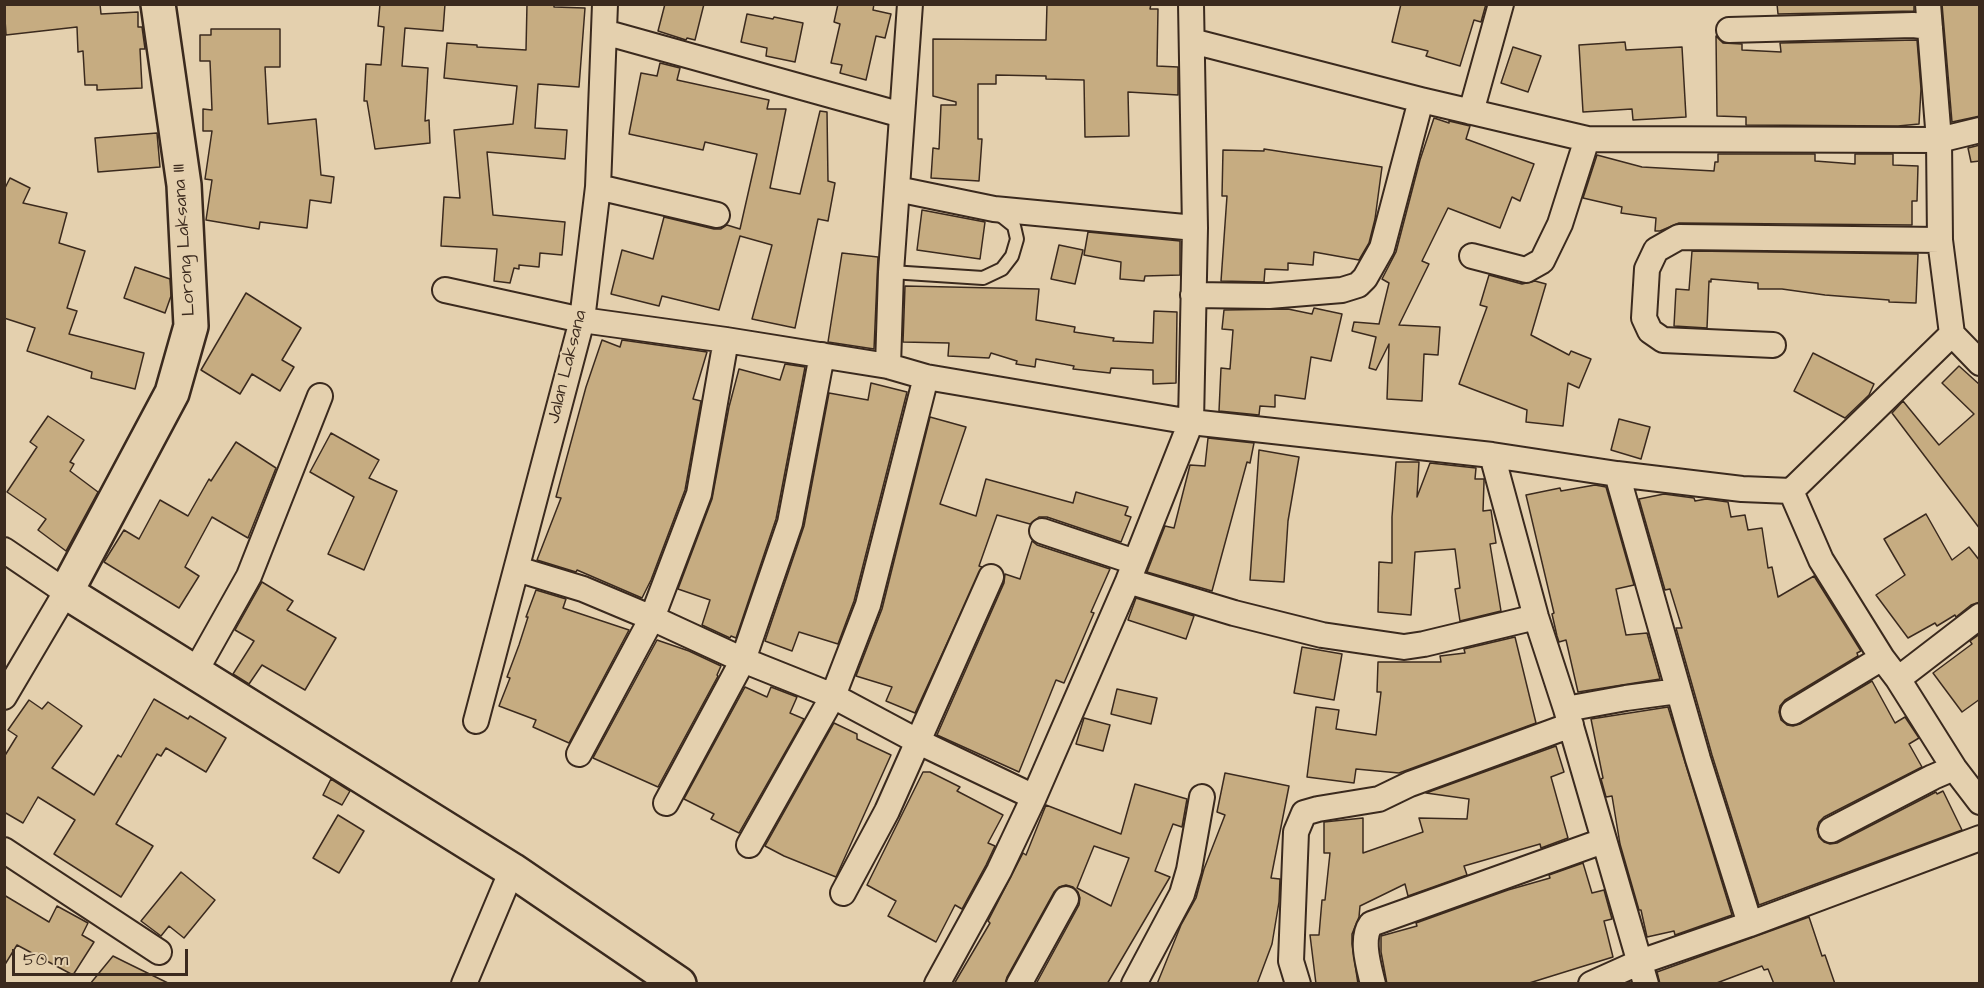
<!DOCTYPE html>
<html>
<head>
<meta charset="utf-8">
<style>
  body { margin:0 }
  #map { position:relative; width:1984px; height:988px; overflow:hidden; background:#e4d0ae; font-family:"Architects Daughter",sans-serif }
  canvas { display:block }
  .frame { position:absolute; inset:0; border:6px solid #3b2a1e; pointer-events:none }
  .scale { position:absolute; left:12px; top:949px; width:176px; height:27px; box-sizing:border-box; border:3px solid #3b2a1e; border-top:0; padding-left:8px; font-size:18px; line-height:21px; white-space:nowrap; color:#3b2a1e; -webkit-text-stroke:4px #e4d0ae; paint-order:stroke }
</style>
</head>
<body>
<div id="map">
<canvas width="1984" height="988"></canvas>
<div class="frame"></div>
<div class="scale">50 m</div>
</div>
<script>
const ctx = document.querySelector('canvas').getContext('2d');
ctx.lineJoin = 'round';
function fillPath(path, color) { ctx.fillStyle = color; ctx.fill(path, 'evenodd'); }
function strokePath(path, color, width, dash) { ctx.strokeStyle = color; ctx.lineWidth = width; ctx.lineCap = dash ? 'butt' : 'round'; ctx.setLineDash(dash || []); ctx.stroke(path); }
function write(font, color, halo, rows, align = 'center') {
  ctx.font = font + ' "Architects Daughter",sans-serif'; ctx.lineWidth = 4.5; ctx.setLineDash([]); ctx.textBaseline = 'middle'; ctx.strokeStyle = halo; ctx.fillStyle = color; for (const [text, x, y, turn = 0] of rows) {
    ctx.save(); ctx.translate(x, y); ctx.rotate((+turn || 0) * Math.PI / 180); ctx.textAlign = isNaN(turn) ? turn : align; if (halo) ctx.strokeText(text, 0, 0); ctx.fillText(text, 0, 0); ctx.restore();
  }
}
const building = new Path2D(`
  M4 4H100L101 14 138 12V27H142L145 49H140L142 88 97 90V85H85L83 51 78 52 77 27 6 35Z
  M380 4H445L443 31 405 28 402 66 428 68 425 121 429 120 430 143 375 149 367 101H364L366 64 381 65 384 27 378 26Z
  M527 4H554V7L585 8 579 87 538 84 535 128 567 130 565 159 487 152 493 215 565 222 562 255 540 253 539 267 519 265V269L514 268 510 283 494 281 497 249 441 246 444 197 460 198 454 130 513 124 517 86 444 78 447 43 477 45V47L526 50Z
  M665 4H704L695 40 687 38 686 40 658 31Z
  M838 4H874L873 10 891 14 885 38 876 36 866 80 840 73 842 65 831 63 840 24 834 22Z
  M1047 4H1151L1150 9H1158L1157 66 1178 67V95L1128 92 1129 136 1085 137 1084 80 1046 79V76L996 75V84H978V139H982L979 181 931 178 933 148 939 149 941 105H956V102L933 96V39L1046 40Z
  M1401 4H1486L1481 22 1474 20 1460 66 1426 56 1428 51 1392 42Z
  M1777 4H1914V11L1778 14Z
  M1942 4H1980V116L1952 122Z
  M747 14 773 19 774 17 803 23 795 62 766 56 767 48 741 42Z
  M211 29H280V67H265L268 124 316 119 321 175 334 177 331 203 310 200 307 228 260 222 259 229 206 220 212 180 205 179 212 131H203V109L212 110 210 61H200V35H211Z
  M1716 36 1723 43 1742 44V50L1781 52 1780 43 1917 40 1921 89 1919 124 1898 126 1746 125V117L1717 116Z
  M1625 42 1626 50 1682 47 1686 117 1633 120 1632 109 1583 112 1579 45Z
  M1513 47 1541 56 1528 92 1501 83Z
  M660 63 680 68 677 80 769 100 767 109H786L770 188 800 194 820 111 827 112 828 181 835 183 828 221 818 219 795 328 752 319 772 245 740 236 719 310 662 296 659 306 611 294 622 250 653 259 664 217 714 229H721L727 225 740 229 757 154 705 142 703 150 629 134 641 73 657 76Z
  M1434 118 1449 123V121L1470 126 1466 139 1534 164 1520 201 1512 197 1500 228 1448 208 1422 261 1429 264 1399 325 1440 327 1438 355 1424 354 1422 401 1387 399 1389 344 1376 370 1369 368 1376 337 1352 331 1354 322 1379 324 1389 283 1382 279 1396 252 1420 160Z
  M157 133 160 167 98 172 95 138Z
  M1980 145V161L1971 162 1968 148Z
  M1264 149 1382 167 1375 219 1369 243 1359 260 1314 252 1313 265 1288 263V270L1265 269 1264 282 1221 281 1227 196H1222L1223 150 1264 151Z
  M1718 154H1815V161L1855 164V154H1893V165L1918 166 1917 201H1912V225L1679 223 1660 231H1655L1656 218 1621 213 1622 207 1583 198 1597 155 1642 167 1714 171 1715 162H1718Z
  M10 178 30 188 23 203 67 213 59 243 85 251 67 308 77 311 69 334 144 353 135 389 91 378 92 372 27 351 35 328 4 318V190Z
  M922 210 985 222 980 259 917 250Z
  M1088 232 1180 241V275L1145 276 1144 281 1120 279 1121 262 1084 255Z
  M1059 245 1083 250 1075 284 1051 279Z
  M1692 251 1918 254 1916 303 1889 302V300L1825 295 1782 289H1758V283L1711 279V282L1709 281 1707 328 1674 326 1676 289 1689 290Z
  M842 253 878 257 874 349 828 342Z
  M135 267 170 279 171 296 165 313 124 298Z
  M1489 275 1522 284 1535 281 1546 284 1531 335 1569 355 1571 351 1591 359 1579 388 1568 383 1563 426 1526 422 1527 410 1459 384 1487 307 1480 305Z
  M905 286 1039 289 1036 320 1075 327 1074 332 1114 338 1113 341 1153 343 1154 311 1177 312 1176 383 1153 384V370L1111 368 1110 373 1073 369 1074 366 1036 359 1035 367 1016 364 1017 361 991 353 989 358 948 356 949 343 903 342Z
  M246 293 301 328 282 360 294 367 280 391 252 374 240 394 201 370Z
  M1314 308 1342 314 1331 361 1311 357 1305 399 1275 395V407L1260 406 1259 415 1219 411 1221 368 1230 369 1233 330 1222 329 1224 310 1288 309 1312 314Z
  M602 340 620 347 622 340 707 352 693 399 701 401 685 490 651 580 642 598 577 570 576 572 537 560 561 498 556 497 586 387Z
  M1813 353 1874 384 1869 395 1845 418 1794 391Z
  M785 364 805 367 776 519 736 638 731 636 730 638 702 625 710 600 678 589 712 499 729 407 739 369 780 380Z
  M1959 366 1980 385V529L1892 413 1903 401 1939 445 1974 414 1942 383Z
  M871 383 907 392 854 601 838 644 799 632 792 651 765 641 804 526 829 393 868 400Z
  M48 416 84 440 70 462 74 464 70 471 98 492 66 551 38 530 46 519 7 492 37 447 30 442Z
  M930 417 966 427 940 504 976 516 986 479 1073 503 1076 492 1128 507 1125 515 1131 517 1121 542 1047 517H1039L1030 524 997 515 979 566 982 567 915 713 886 701 892 687 856 676 882 609Z
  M1619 419 1650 427 1641 459 1611 450Z
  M331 433 379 460 369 478 397 491 364 570 328 554 354 497 310 472Z
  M1208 438 1254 443 1250 463 1247 462 1212 591 1147 572 1165 526 1174 528 1190 465 1205 466Z
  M236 442 276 468 248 538 212 517 185 567 199 576 179 608 104 562 124 530 139 539 160 500 188 516 209 479 211 481Z
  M1259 450 1299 457 1288 521 1284 582 1250 580Z
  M1396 462H1419L1417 497 1430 463 1476 468 1475 479H1484V482L1483 511 1491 510 1496 543 1490 544 1501 611 1460 621 1455 589 1460 588 1455 549 1415 552 1411 615 1378 612 1379 562 1392 563V517Z
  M1595 485 1606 487 1634 585 1616 589 1626 635 1647 633 1660 679 1578 692 1566 640 1559 642 1557 636 1552 614 1554 613 1526 495 1560 488 1561 491Z
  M1664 494 1694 498 1695 501 1706 499 1728 502 1731 517 1745 515 1748 530 1762 528 1768 568 1772 567 1778 597 1814 576 1861 651 1857 653 1858 656 1785 700 1780 706 1779 712 1781 720 1787 725 1793 726 1800 724 1872 681 1895 723 1905 717 1919 738 1909 744 1922 767 1824 817 1819 822 1817 829 1819 837 1824 842 1830 844 1837 843 1936 792 1937 794 1943 791 1962 830 1759 905 1712 755 1676 628H1682L1670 589 1665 590 1639 499Z
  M1926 514 1952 560 1969 547 1980 561V602L1971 605 1956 617 1955 615 1937 626 1935 623 1908 638 1876 595 1905 575 1884 539Z
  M1032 541 1037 545 1110 569 1091 612 1094 613 1064 683 1056 680 1019 772 937 735 1004 583 1005 574 1020 579Z
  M262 582 293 601 287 610 336 638 305 690 262 665 249 684 233 674 254 641 235 630Z
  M536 590 566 599 563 608 629 630 569 743 533 727 536 720 499 706 510 678 507 677 519 645 528 617H526Z
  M1136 598 1194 616 1186 639 1128 620Z
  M1980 634V699L1962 712 1933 673 1972 644 1970 641Z
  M1515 637 1536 723 1399 773 1356 769 1354 783 1307 777 1316 707 1339 710 1336 729 1376 735 1381 692H1377L1378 662H1441L1440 656 1465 653 1464 649Z
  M657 640 689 651 721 666 717 675 718 676 658 787 593 758Z
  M1302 647 1342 654 1334 700 1294 693Z
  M745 687 767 697 771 687 797 697 790 713 804 719 739 833 711 819 714 814 684 799Z
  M1117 689 1157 698 1151 724 1111 714Z
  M154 699 188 719 190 716 226 738 206 772 166 748 161 756 157 754 116 824 153 846 121 897 54 854 75 820 38 797 23 823 4 812V757L17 736 8 730 29 700 42 709 48 702 82 726 52 768 94 795 118 755 121 757Z
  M1668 707 1732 915 1675 935 1674 931 1647 937 1641 910H1639L1620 844 1612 796 1606 797 1601 779 1603 778 1591 719Z
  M1084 718 1110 725 1103 751 1076 744Z
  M834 723 857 734V739L891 755 836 877 784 856 765 846Z
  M1556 746 1564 772 1551 777 1568 838 1541 848 1540 844 1464 866 1467 875 1408 896 1405 884 1360 906 1359 917 1352 934V944L1358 984H1316L1310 935H1319L1322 900H1325L1330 853H1324V822L1363 818V853L1423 832 1419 818 1467 819 1469 799 1426 793Z
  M923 772H930L960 787 957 791 1003 815 988 843 995 846 986 865 962 909 955 905 936 942 888 916 896 901 867 885Z
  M1225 773 1289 786 1271 878 1280 879 1279 902 1272 944 1257 984H1157L1181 925 1196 898 1204 869 1225 815 1217 812Z
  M331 779 350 791 342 805 323 795Z
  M1135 784 1187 799 1182 827 1173 824 1155 871 1170 877 1107 984H1036L1079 905 1080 898 1078 892 1073 887 1066 885 1059 887 1054 892 1007 977 1005 984H954L990 923 988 921 1023 853 1026 855 1046 805 1121 834ZM1094 846 1129 858 1111 906 1077 888Z
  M338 815 364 831 339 873 313 858Z
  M1583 863 1592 893 1604 890 1612 919 1604 921 1613 957 1526 984H1387L1381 952V936L1417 926 1416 923 1508 890 1550 878 1549 875Z
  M181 872 215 900 184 938 169 926 161 936 141 921Z
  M4 895 49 922 57 906 88 923 82 935 94 942 73 975 17 945 4 966Z
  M1809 917 1822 956 1825 955 1835 984H1774L1768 969 1764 970 1762 966 1714 984H1660L1657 972Z
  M113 956 125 962 170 984H90Z`);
const lane = new Path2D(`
  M891 272 983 278 1002 269 1012 256 1017 239 1014 226 999 214`);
const street = new Path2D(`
  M1928 4 1939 140 1940 240 1952 334 1980 363
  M1729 30 1913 25 1930 27
  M604 32 902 115
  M1192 41 1421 100 1587 139 1939 140 1980 130
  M1471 112 1501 4
  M598 187 717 215
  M897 189 994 209 1195 228
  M1472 256 1526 270 1542 261 1560 224 1587 139
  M445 290 582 320 726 340 888 366 926 377 1191 422 1492 455 1617 474 1742 489 1791 491 1952 334
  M1193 295 1269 296 1342 290 1358 285 1365 278 1382 248 1421 100
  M1773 345 1663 340 1650 331 1644 318 1647 269 1656 250 1679 237 1940 240
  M888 366 891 272 910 4
  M1492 455 1536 617 1566 709 1646 984
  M1617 474 1698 759 1750 924
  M1791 491 1821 560 1882 658 1898 679 1954 768 1980 802
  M1042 531 1135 562
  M4 550 66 592 4 697
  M517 569 583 589 652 618 743 660 833 696 919 742 1034 797
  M1128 581 1234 613 1322 635 1404 647 1424 644 1536 617
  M195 672 249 576 320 396
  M1898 679 1980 616
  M1566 709 1626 698 1678 691
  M1793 712 1882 658
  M476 721 582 320 598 187 605 4
  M579 754 652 618 699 494 726 340
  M666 803 743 660 790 523 822 355
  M1831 830 1933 777 1954 768
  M749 845 833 696 868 605 926 377
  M4 850 159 952
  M843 893 887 811 991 577
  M464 984 512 870
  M937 984 999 871 1034 797 1128 581 1191 422 1195 228 1191 4
  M1019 984 1066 899
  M1134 984 1182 894 1189 870 1202 797
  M1298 984 1291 961 1296 832 1304 813 1318 809 1379 799 1410 784 1571 725
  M1373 984C1369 967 1360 939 1371 924L1603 841
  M1591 984 1640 962 1750 924 1980 838`);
const secondary = new Path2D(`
  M158 4 184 185 191 326 172 393 66 592 512 870 679 984`);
const streetNames = [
  ["Lorong Laksana III",185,240,-94],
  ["Jalan Laksana",568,367,-76]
];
fillPath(building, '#c6ac81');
strokePath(building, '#3b2a1e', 1.5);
strokePath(lane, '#3b2a1e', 16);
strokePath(street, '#3b2a1e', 28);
strokePath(secondary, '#3b2a1e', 38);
strokePath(lane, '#e4d0ae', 12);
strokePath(street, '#e4d0ae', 24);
strokePath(secondary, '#e4d0ae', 33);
write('18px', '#3b2a1e', '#e4d0ae', streetNames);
</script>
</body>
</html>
